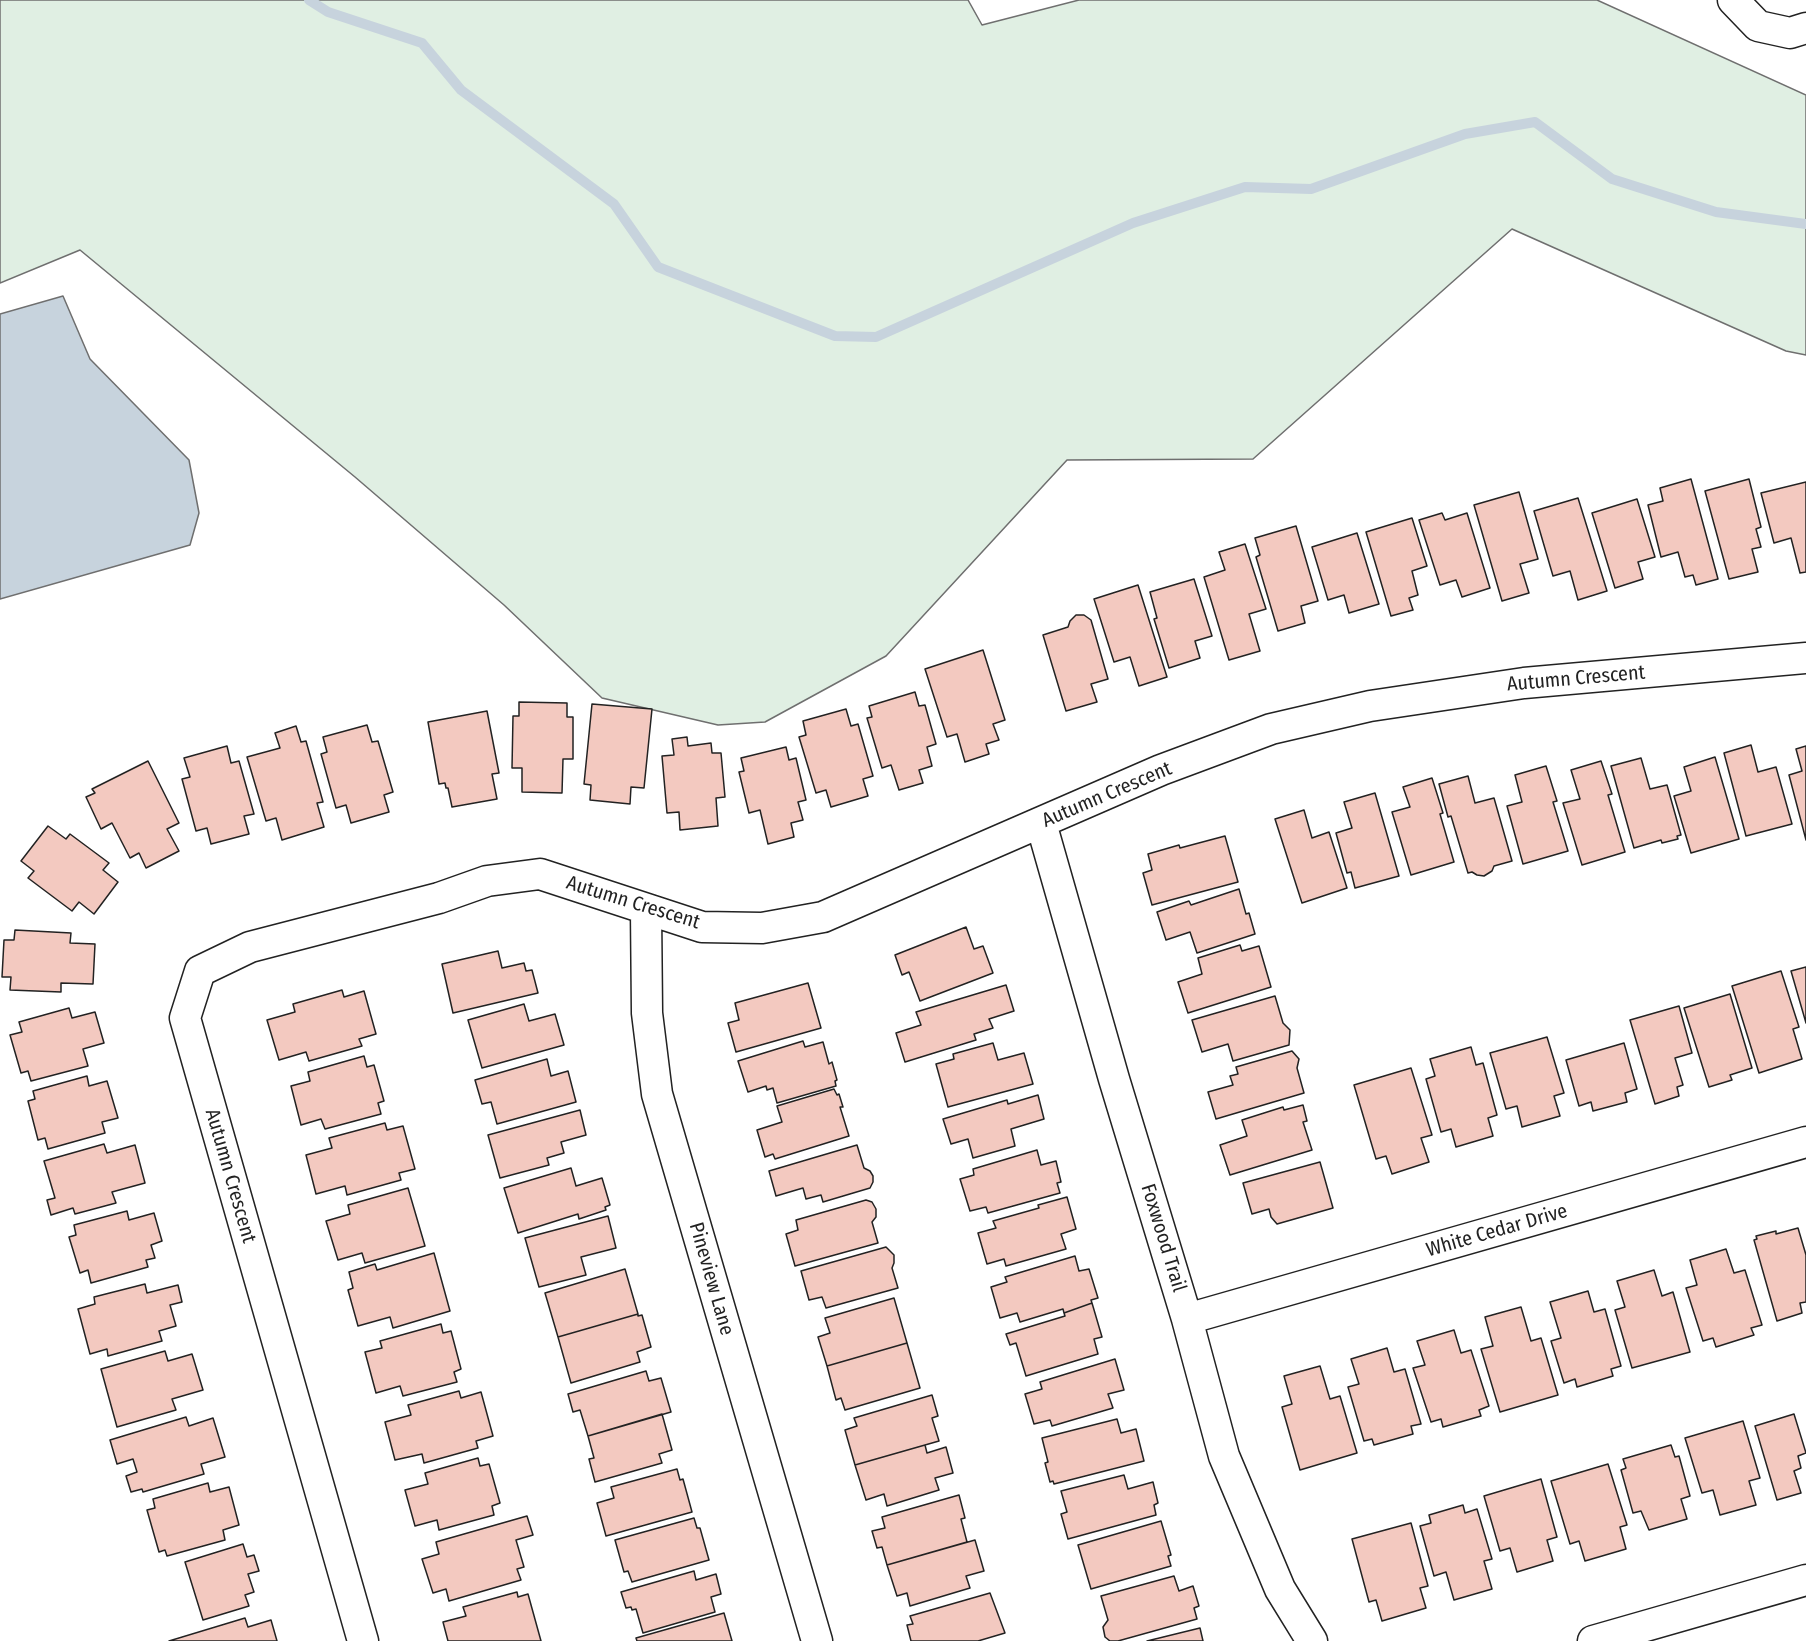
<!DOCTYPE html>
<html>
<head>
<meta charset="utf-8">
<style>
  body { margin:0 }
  canvas { display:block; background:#fff }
</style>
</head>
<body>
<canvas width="1806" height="1641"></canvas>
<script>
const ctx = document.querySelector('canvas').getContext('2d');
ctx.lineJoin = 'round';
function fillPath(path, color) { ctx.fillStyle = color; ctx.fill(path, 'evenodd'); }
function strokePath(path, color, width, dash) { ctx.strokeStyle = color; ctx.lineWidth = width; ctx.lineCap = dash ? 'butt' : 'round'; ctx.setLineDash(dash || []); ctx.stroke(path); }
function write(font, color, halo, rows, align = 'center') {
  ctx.font = font + ' "Fira Sans Condensed",sans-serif'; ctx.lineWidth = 4.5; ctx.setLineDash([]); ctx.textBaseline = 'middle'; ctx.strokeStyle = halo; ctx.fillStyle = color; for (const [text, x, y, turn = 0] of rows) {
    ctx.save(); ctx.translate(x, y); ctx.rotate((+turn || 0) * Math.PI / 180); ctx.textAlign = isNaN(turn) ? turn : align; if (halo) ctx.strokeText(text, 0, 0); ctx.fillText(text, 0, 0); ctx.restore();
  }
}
const green = new Path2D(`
  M0 0H968L982 25 1079 0H1597L1806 95V355L1786 351 1512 229 1253 459 1067 460 886 656 765 722 718 725 602 698 504 605 355 477 80 250 0 283Z`);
const water = new Path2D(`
  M63 296 90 359 189 460 199 513 190 545 0 599V314Z`);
const stream = new Path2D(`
  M309 0 328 12 422 43 461 90 614 204 658 267 835 336 876 337 1133 223 1245 187 1311 189 1465 134 1535 122 1612 179 1716 212 1806 224`);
const building = new Path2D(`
  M1691 479 1718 579 1696 585 1693 575 1685 577 1678 552 1661 557 1648 505 1663 501 1660 488Z
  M1749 479 1761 527 1756 529 1761 547 1752 549 1758 572 1729 579 1705 491Z
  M1806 482V572L1800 573 1791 538 1774 543 1761 493Z
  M1519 492 1538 559 1520 564 1529 593 1502 601 1474 505Z
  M1578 498 1607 591 1578 600 1570 571 1553 576 1534 511Z
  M1637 499 1655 557 1638 562 1643 579 1615 588 1592 513Z
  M1442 513 1445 520 1467 513 1490 588 1462 597 1456 580 1440 585 1419 520Z
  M1412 518 1427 566 1412 571 1418 595 1409 598 1413 610 1391 616 1366 532Z
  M1296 526 1318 601 1301 606 1305 623 1278 631 1256 557 1260 555 1255 538Z
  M1357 533 1379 604 1349 613 1344 595 1328 600 1312 547Z
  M1245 544 1266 609 1249 614 1260 651 1229 660 1204 577 1225 570 1219 552Z
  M1194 579 1212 636 1195 641 1200 658 1169 668 1154 619 1157 618 1150 592Z
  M1138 585 1167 677 1139 686 1130 657 1114 662 1094 599Z
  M1076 615H1084L1091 620 1108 679 1091 684 1097 702 1066 711 1043 635 1068 627 1070 621Z
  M983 650 1005 720 993 724 999 740 986 744 989 754 965 762 957 734 947 737 925 669Z
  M915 692 919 706 925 705 936 744 927 747 932 766 919 770 923 783 899 790 891 765 882 768 867 718 872 717 869 706Z
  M519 702 567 703V717H573V759H563L562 793 522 792V768H512L513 716H519Z
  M592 704 652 709 644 788 631 787 630 804 590 800 591 785 584 784Z
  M846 709 851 726 858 724 873 776 863 779 868 796 831 807 826 790 816 793 799 737 806 735 803 721Z
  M487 711 499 773 492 774 497 799 452 807 448 788H446L445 783 439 784 428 722Z
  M367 725 372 742 378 741 393 792 384 795 389 812 351 823 346 805 336 808 321 754 327 752 323 737Z
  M296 726 301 742 306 741 323 802 317 803 324 827 282 840 276 818 266 821 247 757 280 748 275 733Z
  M687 737 688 746 711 743 712 753H721L725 797 716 798 718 826 680 830 679 812 667 813 662 756 674 755 672 739Z
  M1751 745 1758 772 1776 767 1792 824 1746 836 1724 753Z
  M227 746 231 763 239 761 254 814 244 816 249 834 211 844 207 828 196 831 182 779 190 777 184 758Z
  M1806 746V840L1789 775 1802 771 1796 749Z
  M786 747 789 760 796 758 806 800 798 802 803 820 791 823 794 837 768 844 760 810 749 813 739 772 744 771 741 758Z
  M1715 757 1739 839 1691 853 1674 796 1691 791 1684 767Z
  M1641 758 1650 789 1667 785 1681 835 1677 836 1678 839 1662 843 1661 840 1634 848 1611 766Z
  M148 761 179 823 167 829 179 851 146 868 139 853 130 858 112 823 101 829 86 797 95 793 92 789Z
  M1601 761 1612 794 1608 795 1625 852 1582 865 1563 803 1580 799 1571 770Z
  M1546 766 1557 801 1553 802 1568 851 1523 864 1507 806 1522 802 1515 775Z
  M1468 776 1475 803 1494 798 1512 861 1494 866 1492 871 1484 876 1477 875 1472 872 1468 873 1451 816 1448 817 1439 784Z
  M1432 778 1443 813 1440 814 1454 862 1411 875 1392 812 1410 807 1403 787Z
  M1375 793 1399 876 1355 888 1351 872 1347 873 1336 833 1352 828 1344 802Z
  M1304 810 1312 838 1329 832 1347 888 1302 903 1275 819Z
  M48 826 66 839 70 834 109 863 103 870 118 882 94 914 79 902 72 911 28 878 34 871 21 861Z
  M1225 836 1238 882 1152 905 1143 873 1152 870 1148 854 1179 845 1180 848Z
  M1239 889 1246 914 1249 913 1255 934 1197 953 1190 932 1166 940 1157 912 1189 901 1191 905Z
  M966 927 974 949 983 946 993 973 920 1001 909 972 902 975 895 955Z
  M15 930 71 933 70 943 95 944 93 984 61 983V992L10 990 11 977H2L4 940H14Z
  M1240 945 1242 951 1259 946 1271 987 1188 1013 1178 982 1202 974 1198 958Z
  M498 951 502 968 524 963 526 971 532 970 538 993 453 1013 442 964Z
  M1806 967V1023L1791 971Z
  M1781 971 1799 1027 1793 1029 1802 1059 1759 1073 1732 986Z
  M808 983 821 1028 736 1052 728 1023 739 1020 735 1003Z
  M1006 985 1014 1011 989 1019 993 1028 974 1034 976 1040 905 1062 896 1033 921 1025 916 1012Z
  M342 990 344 997 364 991 376 1034 359 1039 362 1046 309 1061 306 1052 279 1060 267 1020 295 1012 293 1004Z
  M1730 994 1752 1068 1730 1075 1732 1080 1709 1087 1684 1008Z
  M1275 996 1283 1023 1290 1030 1289 1045 1233 1061 1228 1044 1202 1052 1192 1020Z
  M524 1004 529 1021 555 1014 564 1045 482 1068 468 1020Z
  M1679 1006 1692 1053 1675 1058 1683 1085 1677 1087 1679 1096 1655 1104 1630 1020Z
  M69 1008 72 1018 95 1012 104 1043 83 1049 88 1066 31 1081 28 1071 21 1073 10 1035 22 1032 19 1022Z
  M1547 1037 1564 1093 1554 1096 1560 1116 1522 1127 1517 1106 1506 1109 1490 1053Z
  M803 1041 805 1047 823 1042 829 1064 832 1062 837 1080 835 1081 836 1086 777 1103 773 1088 767 1090 766 1086 748 1092 738 1061Z
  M993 1043 998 1060 1024 1053 1033 1084 948 1107 936 1064 954 1059 953 1054Z
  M1624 1043 1637 1089 1625 1093 1627 1102 1593 1111 1591 1102 1579 1106 1566 1060Z
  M1471 1047 1476 1065 1483 1063 1497 1115 1488 1118 1493 1136 1456 1147 1451 1129 1441 1132 1426 1079 1435 1076 1430 1059Z
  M1292 1051 1299 1059 1297 1068 1304 1093 1216 1119 1208 1092 1233 1085 1230 1076 1238 1074 1236 1067Z
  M364 1056 367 1067 374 1065 384 1101 378 1103 381 1114 325 1129 321 1119 301 1125 291 1086 310 1081 308 1072Z
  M547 1059 551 1076 568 1071 576 1102 497 1124 491 1102 482 1104 475 1080Z
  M1411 1068 1432 1135 1421 1138 1429 1162 1392 1174 1386 1156 1376 1159 1354 1085Z
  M87 1076 89 1086 107 1081 118 1118 102 1122 105 1133 48 1149 45 1138 38 1140 28 1101 35 1099 33 1091Z
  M834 1089 837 1095 839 1094 843 1107H840L849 1136 775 1159 773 1154 765 1157 757 1130 782 1122 777 1106Z
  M1038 1095 1044 1119 1011 1129 1015 1146 973 1158 968 1139 951 1144 943 1119 1007 1100 1008 1104Z
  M1303 1105 1307 1121 1303 1122 1312 1150 1230 1175 1220 1145 1247 1136 1242 1120 1283 1107 1284 1110Z
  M580 1110 586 1135 561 1142 564 1153 547 1158 549 1165 500 1178 488 1135Z
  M385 1123 387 1130 403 1126 415 1169 399 1173 401 1180 347 1195 345 1186 316 1194 306 1155 332 1148 329 1138Z
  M104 1144 107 1153 135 1145 145 1183 112 1192 116 1203 75 1214 73 1208 51 1215 47 1200 55 1198 44 1161Z
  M857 1145 864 1168 870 1171 873 1176V1182L870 1188 823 1202 821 1195 806 1199 803 1188 776 1196 769 1171Z
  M1037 1150 1041 1165 1056 1161 1061 1182 1057 1183 1060 1193 988 1213 986 1207 970 1211 960 1179 974 1175 973 1169Z
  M1320 1162 1333 1208 1277 1224 1271 1217 1269 1209 1252 1214 1243 1183Z
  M571 1168 576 1186 602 1178 610 1205 605 1207 606 1210 579 1219 578 1214 518 1233 504 1188Z
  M408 1188 425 1246 365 1263 362 1253 338 1260 326 1221 350 1214 348 1205Z
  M1067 1197 1076 1229 1061 1234 1066 1249 1006 1266 1004 1259 987 1264 978 1233 996 1228 993 1221 1039 1208 1038 1205Z
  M866 1200 872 1202 876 1209V1217L872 1222 878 1243 795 1266 786 1234 798 1230 796 1220Z
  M127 1211 129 1220 154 1213 162 1241 151 1245 155 1258 146 1260 148 1267 91 1283 88 1270 80 1273 69 1237 76 1235 74 1225Z
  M608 1216 616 1248 581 1257 586 1275 539 1287 525 1238Z
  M1798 1228 1806 1255V1302L1800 1303 1802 1313 1777 1321 1754 1240 1757 1239 1756 1236 1776 1231V1234Z
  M886 1247 894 1255V1263L892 1268 898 1288 826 1308 822 1297 809 1300 801 1271Z
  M1726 1249 1734 1273 1745 1270 1762 1325 1751 1328 1754 1335 1716 1347 1713 1338 1703 1341 1686 1288 1697 1285 1690 1260Z
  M434 1253 450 1311 393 1328 390 1317 358 1326 348 1290 353 1288 349 1272 375 1264 377 1270Z
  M1075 1256 1079 1271 1089 1269 1098 1298 1091 1300 1092 1303 1064 1313 1063 1309 1020 1322 1017 1313 1000 1318 991 1287 1007 1282 1005 1277Z
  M625 1269 638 1314 558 1337 545 1293Z
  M1654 1270 1662 1296 1673 1292 1690 1352 1632 1368 1615 1310 1625 1307 1617 1281Z
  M145 1284 147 1293 178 1285 182 1302 170 1305 176 1326 159 1331 162 1341 108 1356 107 1349 90 1354 78 1309 95 1304 94 1297Z
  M1588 1291 1594 1312 1605 1309 1621 1366 1611 1369 1613 1376 1577 1387 1575 1379 1564 1383 1551 1341 1561 1338 1550 1302Z
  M894 1298 907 1343 827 1366 818 1337 830 1333 825 1318Z
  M1092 1303 1102 1337 1094 1339 1098 1354 1026 1376 1016 1343 1010 1345 1006 1334 1065 1316 1064 1313Z
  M1521 1307 1531 1341 1541 1338 1558 1395 1500 1412 1481 1349 1493 1346 1485 1317Z
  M638 1314V1316L642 1315 651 1347 637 1352 640 1362 571 1383 558 1337Z
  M441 1324 443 1333 451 1331 461 1369 454 1372 457 1382 403 1396 400 1386 376 1393 365 1352 382 1348 380 1341Z
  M1454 1330 1461 1353 1471 1350 1489 1406 1479 1410 1481 1416 1443 1427 1441 1419 1431 1422 1413 1368 1425 1365 1417 1341Z
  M907 1343 920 1388 845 1410 841 1398 836 1400 827 1366Z
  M1387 1348 1394 1372 1405 1369 1421 1424 1411 1426 1413 1434 1374 1445 1372 1439 1364 1441 1348 1387 1359 1384 1351 1359Z
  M165 1351 168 1361 192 1354 203 1390 172 1399 176 1410 117 1427 101 1369Z
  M1115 1359 1124 1390 1108 1394 1113 1408 1052 1426 1050 1420 1034 1424 1025 1394 1042 1389 1040 1382Z
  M1320 1366 1330 1399 1340 1396 1357 1453 1300 1470 1282 1407 1292 1404 1284 1376Z
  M646 1371 649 1381 661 1378 671 1412 588 1436 580 1410 573 1412 568 1394Z
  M459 1391 461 1398 481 1392 493 1436 476 1441 478 1448 424 1463 422 1454 395 1460 385 1422 411 1415 408 1405Z
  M932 1395 938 1416 932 1418 939 1441 855 1465 845 1430 857 1426 854 1418Z
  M662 1414 672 1450 659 1454 662 1463 595 1482 589 1459 594 1458 588 1436Z
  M1794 1414 1806 1453 1798 1456 1801 1468 1794 1471 1801 1493 1777 1500 1755 1426Z
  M186 1417 189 1426 213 1418 225 1457 201 1464 204 1474 143 1492 142 1489 131 1492 126 1476 137 1472 133 1459 117 1464 110 1440Z
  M1117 1419 1121 1433 1136 1429 1144 1461 1054 1484 1053 1481 1050 1482 1045 1463 1048 1462 1042 1438Z
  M1743 1421 1760 1478 1749 1481 1756 1505 1720 1515 1713 1490 1702 1493 1685 1438Z
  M925 1445 927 1453 946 1447 953 1473 935 1478 939 1490 887 1506 884 1494 866 1500 855 1465Z
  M1671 1445 1675 1457 1679 1456 1690 1496 1681 1499 1687 1519 1649 1530 1641 1511 1633 1513 1621 1470 1626 1468 1623 1459Z
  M478 1458 480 1466 489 1464 500 1503 492 1506 494 1515 439 1530 437 1520 415 1526 405 1490 428 1484 425 1473Z
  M1608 1464 1627 1525 1620 1527 1626 1549 1585 1561 1579 1541 1570 1544 1551 1481Z
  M677 1469 680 1480 683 1479 692 1512 606 1536 597 1503 614 1498 611 1487Z
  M1124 1475 1128 1489 1153 1482 1158 1503 1154 1505 1156 1515 1068 1539 1061 1514 1067 1512 1061 1491Z
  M1541 1479 1557 1537 1547 1540 1553 1561 1517 1572 1510 1548 1500 1551 1484 1496Z
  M208 1483 210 1492 229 1487 239 1525 223 1530 225 1540 167 1556 165 1550 159 1552 147 1510 155 1508 153 1499Z
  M959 1495 965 1518 961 1519 967 1542 887 1565 882 1547 877 1548 872 1531 885 1528 882 1517Z
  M1463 1505 1465 1513 1477 1509 1492 1559 1484 1561 1492 1589 1454 1600 1446 1572 1434 1576 1420 1526 1431 1523 1429 1515Z
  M527 1516 533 1535 516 1540 524 1567 517 1569 521 1580 449 1601 446 1589 433 1593 422 1559 439 1554 436 1542Z
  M694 1518 697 1528H700L709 1560 632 1582 628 1571 624 1572 615 1540Z
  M1161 1521 1171 1555 1168 1556 1171 1566 1091 1589 1078 1545Z
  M1411 1523 1428 1586 1420 1588 1426 1608 1382 1621 1376 1600 1369 1602 1352 1539Z
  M975 1540 984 1571 966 1576 970 1588 910 1606 907 1593 897 1596 887 1565Z
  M243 1544 247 1557 254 1555 259 1571 248 1574 254 1592 245 1595 249 1606 203 1620 185 1562Z
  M694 1571 696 1580 716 1574 721 1594 711 1597 715 1612 643 1633 636 1609 632 1610 631 1607 626 1608 621 1592Z
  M1174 1576 1179 1591 1193 1586 1199 1606 1194 1608 1197 1619 1118 1641H1110L1105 1637 1103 1627 1108 1620 1101 1596Z
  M517 1592 518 1597 528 1594 541 1641H448L443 1622 466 1616 463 1607Z
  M990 1593 1005 1633 978 1641H911L907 1625 913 1624 910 1616Z
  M724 1613 732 1641H637L636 1638Z
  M245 1618 248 1627 271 1620 277 1641H169Z
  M1200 1628 1203 1641H1147Z`);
const street = new Path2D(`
  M1733 0 1758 26 1790 33 1806 28
  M1041 823 1114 1079 1187 1319 1224 1456 1280 1589 1312 1641
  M646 910 647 1013 657 1094 817 1641
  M1187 1319 1806 1142
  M363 1641 185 1018 200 971 250 947 439 898 487 881 540 874 702 927 762 928 823 917 1161 770 1271 729 1370 706 1524 683 1806 658
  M1593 1641 1806 1580`);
const streetNames = [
  ["Autumn Crescent",1576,679,-5],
  ["Autumn Crescent",1107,795,-23],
  ["Autumn Crescent",633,903,17],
  ["Autumn Crescent",230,1176,74],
  ["White Cedar Drive",1497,1231,-16],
  ["Foxwood Trail",1163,1238,73],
  ["Pineview Lane",711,1279,74]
];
fillPath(green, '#e0efe3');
strokePath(green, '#6f6f6f', 1.5);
fillPath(water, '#c7d3dd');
strokePath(water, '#6f6f6f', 1.5);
strokePath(stream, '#c7d3dd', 10);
fillPath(building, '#f3c9c0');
strokePath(building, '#222', 1.5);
strokePath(street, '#222', 33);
strokePath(street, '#fff', 30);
write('20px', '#222', '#fff', streetNames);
</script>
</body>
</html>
